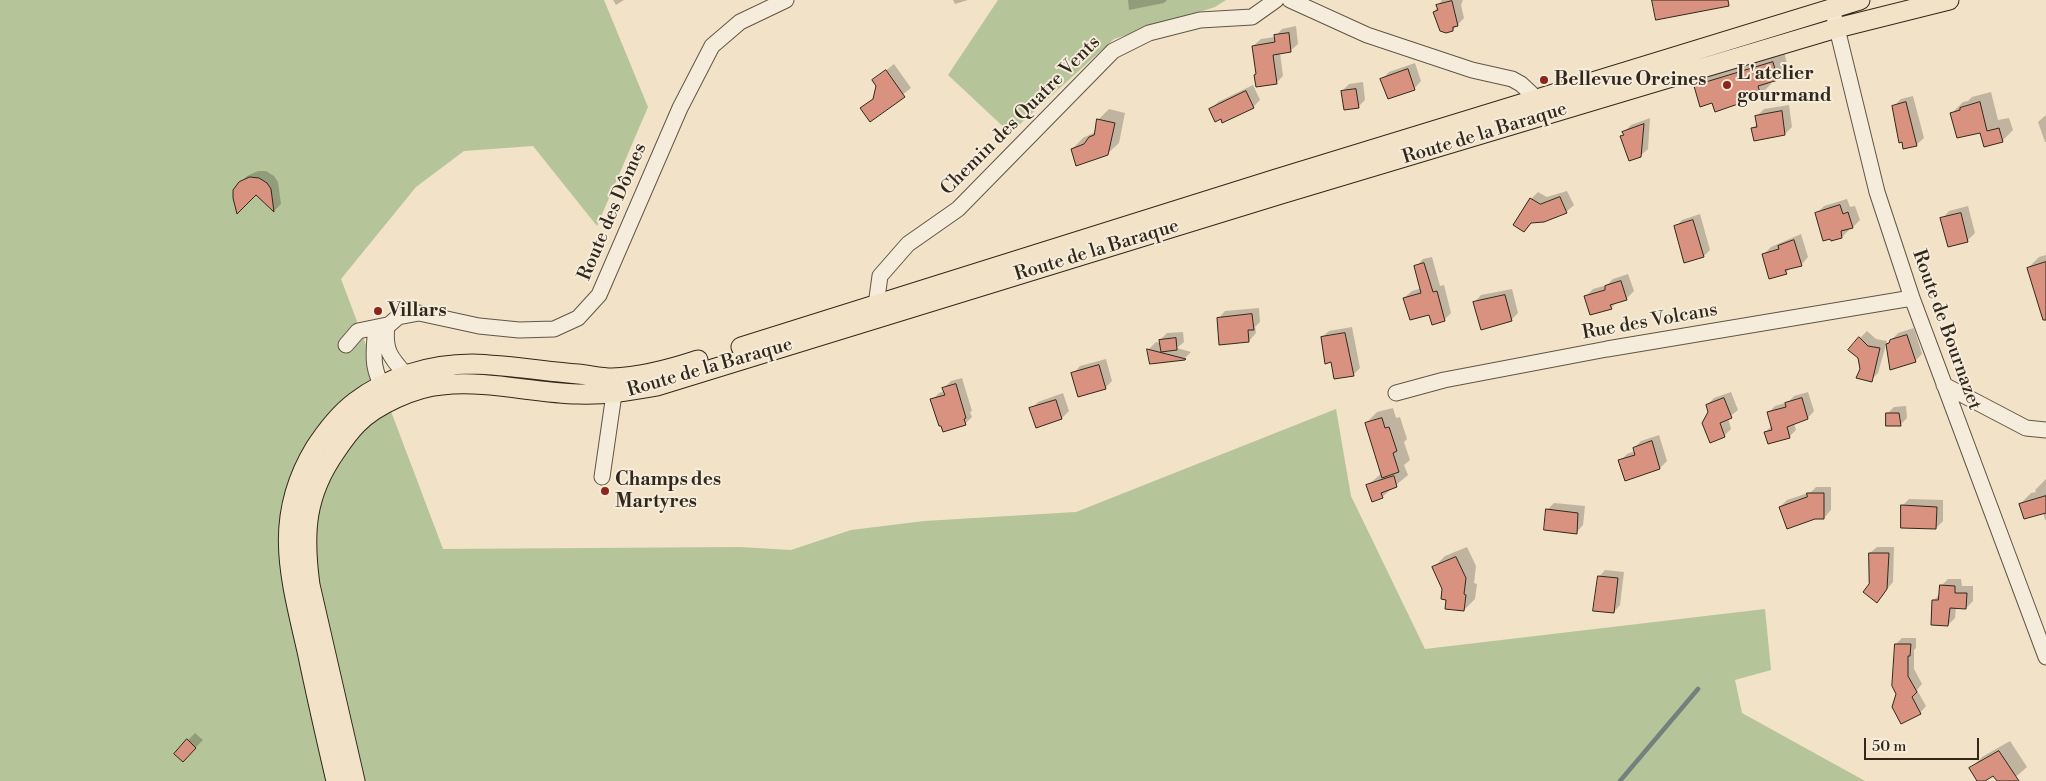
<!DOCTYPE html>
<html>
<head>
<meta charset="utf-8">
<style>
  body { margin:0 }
  #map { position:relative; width:2046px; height:781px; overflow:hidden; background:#f1e2c8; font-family:"Libre Bodoni",serif }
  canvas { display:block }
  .scale { position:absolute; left:1864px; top:738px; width:115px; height:22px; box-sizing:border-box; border:2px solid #31281b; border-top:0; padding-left:6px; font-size:15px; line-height:18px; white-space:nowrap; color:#31281b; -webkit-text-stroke:4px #f6ecdb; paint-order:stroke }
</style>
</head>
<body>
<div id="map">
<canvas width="2046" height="781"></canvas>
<div class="scale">50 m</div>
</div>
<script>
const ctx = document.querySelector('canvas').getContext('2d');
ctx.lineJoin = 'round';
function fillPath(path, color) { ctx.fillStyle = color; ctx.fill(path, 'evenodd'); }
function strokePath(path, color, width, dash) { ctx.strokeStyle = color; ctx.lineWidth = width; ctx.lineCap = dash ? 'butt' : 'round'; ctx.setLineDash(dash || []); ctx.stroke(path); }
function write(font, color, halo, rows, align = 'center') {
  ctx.font = font + ' "Libre Bodoni",serif'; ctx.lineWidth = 4; ctx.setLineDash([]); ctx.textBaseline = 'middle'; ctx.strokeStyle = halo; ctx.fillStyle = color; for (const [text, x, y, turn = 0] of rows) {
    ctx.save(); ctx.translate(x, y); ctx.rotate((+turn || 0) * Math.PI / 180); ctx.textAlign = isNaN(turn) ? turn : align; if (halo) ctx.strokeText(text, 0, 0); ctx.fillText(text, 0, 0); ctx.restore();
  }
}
const green = new Path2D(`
  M0 0H604L648 107 597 226 533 146 464 151 416 187 341 279 443 549 740 547 791 550 851 530 924 521 1076 512 1336 409 1351 496 1425 649 1765 609 1771 670 1735 680 1742 713 1865 781H0Z
  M998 0H1226L1215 7 1114 39 1010 133 948 75Z`);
const shadow = new Path2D(`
  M613 0H624L616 5Z
  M953 0H968L955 4Z
  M1128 0H1167L1164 3 1129 10Z
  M1442 0H1463L1461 5 1464 18 1453 30 1434 12Z
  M1296 26 1298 44 1290 51 1280 53 1283 76 1276 83 1253 46 1261 39 1275 37 1282 29Z
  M1784 52 1788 67 1777 78 1770 81 1771 84 1760 95 1713 101 1695 86 1706 75Z
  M1415 63 1421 81 1414 89 1382 79 1389 72Z
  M894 64 911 88 870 120 862 108 875 97 878 86 874 80Z
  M1363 82 1365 100 1358 107 1342 91 1349 84Z
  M1253 85 1260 100 1253 107 1211 109 1218 102Z
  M1991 92 1998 120 2009 118 2013 130 2002 141 1981 131 1952 113 1963 102 1968 101 1972 97Z
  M1913 96 1924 138 1916 145 1894 106 1901 99Z
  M1789 105 1792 127 1785 134 1753 128 1758 123 1757 116 1764 109Z
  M1109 109 1125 113 1119 143 1107 154 1072 149 1083 138 1095 132 1098 120Z
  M2046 115V142H2045L2038 122Z
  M1650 118 1648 149 1640 156 1622 137 1624 134V132L1631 125Z
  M258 171H266L274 176 278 182 281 204 274 211 256 193 240 183 247 176Z
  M1567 191 1574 205 1566 212 1532 222 1524 231 1531 199 1538 192 1547 197Z
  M1847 199 1850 207 1855 206 1860 220 1853 227 1848 228 1849 230 1842 237 1817 213 1824 206Z
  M1968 206 1975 233 1967 241 1942 219 1949 211Z
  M1700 214 1710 250 1704 256 1676 226 1682 220Z
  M1801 234 1808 257 1801 265 1791 267 1786 273 1764 254 1771 247Z
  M2046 255V303L2028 268 2039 257Z
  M1432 257 1440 286 1444 285 1451 313 1444 320 1404 298 1412 291 1422 288 1416 267 1423 259Z
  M1628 274 1634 291 1626 299 1618 301 1611 308 1586 296 1593 289 1607 285 1613 279Z
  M1512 289 1518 313 1511 320 1474 303 1481 295Z
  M1259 308 1260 322 1255 327 1256 333 1249 341 1218 319 1225 311Z
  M1352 327 1360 368 1353 375 1332 361 1322 337 1329 331Z
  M1914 328 1922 354 1915 361 1887 345 1898 333Z
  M1867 331 1876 339 1887 341 1878 373 1871 380 1861 369 1860 338Z
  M1183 332 1184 342 1177 348 1191 352 1185 358 1151 362 1149 349 1156 342 1161 343 1160 340 1167 333Z
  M1106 359 1112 381 1105 388 1073 374 1080 366Z
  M962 378 972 411 970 412 972 417 965 424 932 400 939 393 945 391 944 388 951 381Z
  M1731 392 1738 410 1728 418 1731 429 1724 436 1707 405 1714 398Z
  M1808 392 1814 411 1808 418 1794 423 1796 430 1789 437 1765 432 1772 426 1768 413 1775 406 1788 402 1794 396Z
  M1063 393 1069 411 1062 418 1031 409 1038 402Z
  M1906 406 1907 418 1900 425 1887 414 1894 407Z
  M1393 408 1396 418 1400 417 1407 439 1404 442 1410 460 1404 465 1408 475 1382 497 1368 485 1382 473 1366 423 1377 412Z
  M1659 435 1667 461 1660 468 1626 479 1620 461 1627 454 1635 451 1634 448 1641 441Z
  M2046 479V520H2045L2043 512 2020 504 2031 493 2036 492 2035 490Z
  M1816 487H1831V510L1824 518 1780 507 1787 500 1811 492Z
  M1909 499 1943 500V521L1936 528 1902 506Z
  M1554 503 1585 506 1583 525 1576 533 1547 510Z
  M1467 547 1476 566 1474 583 1477 584 1475 599 1464 610 1444 589 1434 567 1445 556Z
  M1877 547H1894L1893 582 1877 601 1870 584V553Z
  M1605 570 1624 572 1620 605 1614 612 1599 577Z
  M1948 579H1961L1962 586H1973V601L1966 608 1956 607 1955 618 1948 625 1933 601 1940 594 1941 586Z
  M1902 638H1916V648L1914 650V669L1922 684 1917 690 1926 706 1920 713 1897 693 1896 644Z
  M195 733 203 740 190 753 188 740Z
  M2010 741 2027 767 2011 781H1998L1993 774 1983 781H1979L1971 768 1982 757Z`);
const stream = new Path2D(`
  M1620 781 1698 689`);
const building = new Path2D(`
  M1652 0H1728L1729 6 1656 20Z
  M1452 1 1458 26 1453 27V31L1446 33 1440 31 1433 12 1438 10 1436 5Z
  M1289 33 1291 52 1273 55 1277 84 1256 87 1254 75 1256 74 1252 46 1275 42 1274 35Z
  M1773 62 1778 80 1758 86 1761 96 1715 112 1712 103 1700 107 1694 86Z
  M1408 69 1415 90 1388 99 1380 79Z
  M886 70 905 97 870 122 860 108 873 99 876 86 872 80Z
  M1356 89 1359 108 1344 110 1341 91Z
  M1246 91 1254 108 1222 123 1221 119 1215 122 1209 109Z
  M1906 102 1917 146 1903 149 1902 142 1899 143 1892 106Z
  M1980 102 1987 131 1999 128 2003 142 1984 147 1980 133 1957 138 1950 113 1960 110V108Z
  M1782 111 1785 135 1754 141 1751 128 1757 127 1755 116Z
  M1097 119 1115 123 1108 155 1076 166 1071 149 1084 144 1089 137 1094 135Z
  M1644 124 1641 157 1629 161 1620 136 1624 135 1622 132Z
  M250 177 259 178 267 183 271 189 274 212 256 195 237 214 233 198V190L239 182Z
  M1560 197 1567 213 1544 222 1531 223 1524 232 1513 225 1530 198 1540 204Z
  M1840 205 1843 214 1848 212 1853 228 1841 231 1842 238 1831 241 1830 239 1823 241 1815 213Z
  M1961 213 1968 242 1948 247 1940 218Z
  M1693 220 1704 257 1684 263 1674 226Z
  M1794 240 1802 266 1785 270 1787 274 1769 279 1762 254 1779 249 1778 246Z
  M2046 262V320H2043L2027 268Z
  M1424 263 1433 292 1437 291 1445 321 1432 325 1429 315 1410 320 1403 298 1421 293 1414 266Z
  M1621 281 1627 300 1610 305 1612 309 1590 315 1584 296 1605 290V286Z
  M1505 295 1512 321 1481 330 1473 302Z
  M1252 314 1254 330H1248L1249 342 1219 345 1217 318Z
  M1345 333 1354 376 1334 379 1331 362 1325 364 1321 337Z
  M1907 335 1916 362 1890 370 1886 344 1889 343 1890 340Z
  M1859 337 1868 346 1880 348 1872 382 1856 378 1860 369 1858 358 1848 350Z
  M1176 338 1177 350 1161 352 1159 340Z
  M1147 349 1186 359 1185 360 1150 364Z
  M1099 365 1106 389 1078 397 1071 373Z
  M956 384 966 418 964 419 966 425 943 432 941 426H939L930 399 945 395 942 388Z
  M1724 398 1732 418 1720 423 1725 437 1710 443 1702 423 1708 412 1706 405Z
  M1802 398 1808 419 1787 427 1790 438 1768 444 1764 432 1772 430 1767 412 1786 407 1785 403Z
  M1056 400 1062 419 1036 428 1029 408Z
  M1886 413H1899L1901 426H1886Z
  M1382 418 1385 428 1389 427 1397 451 1393 453 1399 472 1382 478 1365 423Z
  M1652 441 1660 469 1625 481 1618 460 1635 455 1633 448Z
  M1394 476 1397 487 1381 493 1383 498 1372 502 1366 485Z
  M1807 493H1824V519H1815L1787 529 1779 507 1807 497Z
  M2046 496V513L2024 519 2019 504Z
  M1901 505 1937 507 1936 529 1901 528Z
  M1546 509 1578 513 1577 534 1544 530Z
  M1869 553H1889L1887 589 1877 603 1863 592 1869 584Z
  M1456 557 1466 578 1464 594 1466 595 1464 611 1445 609 1446 600 1441 599 1442 589 1432 567Z
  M1598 576 1618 578 1614 613 1593 611Z
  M1940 585 1955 586V593H1967L1966 609 1950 608 1948 626 1931 625 1932 600H1938Z
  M1895 644H1911L1910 656H1908V676L1917 692 1912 697 1921 714 1901 724 1892 707 1896 694 1892 686Z
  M187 739 196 748 183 762 174 754Z
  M1999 751 2019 781H1997L1993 776 1985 781H1977L1969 768Z`);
const minor = new Path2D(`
  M1290 0 1367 35 1472 70 1512 79 1521 84 1537 99 1542 107
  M1832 8 1877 192 1912 298 2046 657
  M878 314 876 305 880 276 908 244 958 209 1113 51 1149 33 1200 20 1252 17 1276 0
  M387 325C384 350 390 357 406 375L398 381
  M346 345 358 331 387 325
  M1944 385 2026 428 2046 430
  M389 392H385C373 370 373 360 375 337L398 317 419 313 479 326 519 330 554 329 578 318 599 295 680 108 712 46 740 22 786 0
  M1396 393 1444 380 1607 349 1912 298
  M602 477 614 394`);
const major = new Path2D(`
  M741 347 1276 179 1860 0
  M336 781C326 738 316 694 307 651 290 576 272 519 315 448 326 431 338 415 355 402 388 377 430 364 472 364 507 365 543 371 578 374 589 375 601 378 612 378 641 377 671 369 698 360
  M355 781 310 585C303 533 305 495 336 451 342 442 349 432 357 424 375 405 415 387 442 385 487 380 533 393 578 394 605 395 630 391 657 386L1278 195 1642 86 1837 28 1949 0`);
const markers = [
  [1544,80,5,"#8f2418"],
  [1727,85,5,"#8f2418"],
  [378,311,5,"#8f2418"],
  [605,491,5,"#8f2418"]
];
const poiNames = [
  ["L'atelier",1737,74],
  ["gourmand",1737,96],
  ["Bellevue Orcines",1554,80],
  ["Villars",388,311],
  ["Champs des",615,480],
  ["Martyres",615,502]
];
const streetNames = [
  ["Chemin des Quatre Vents",1021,116,-45],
  ["Route de la Baraque",1485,134,-17],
  ["Route des Dômes",613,212,-67],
  ["Route de la Baraque",1097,251,-17],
  ["Rue des Volcans",1650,322,-10],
  ["Route de Bournazet",1946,330,70],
  ["Route de la Baraque",710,368,-16]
];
fillPath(green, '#b6c499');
fillPath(shadow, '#0003');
strokePath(stream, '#72817d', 4.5);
fillPath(building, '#d99280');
strokePath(building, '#31281b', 1);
strokePath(minor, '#615646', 17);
strokePath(major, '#31281b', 21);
strokePath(minor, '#f6ecdb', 15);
strokePath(major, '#f1e2c8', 19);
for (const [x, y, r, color] of markers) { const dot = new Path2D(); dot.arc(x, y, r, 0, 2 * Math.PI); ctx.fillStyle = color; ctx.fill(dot); strokePath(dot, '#f6ecdb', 2); }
write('bold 19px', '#31281b', '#f6ecdb', poiNames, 'left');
write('19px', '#31281b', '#f6ecdb', streetNames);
</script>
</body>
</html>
